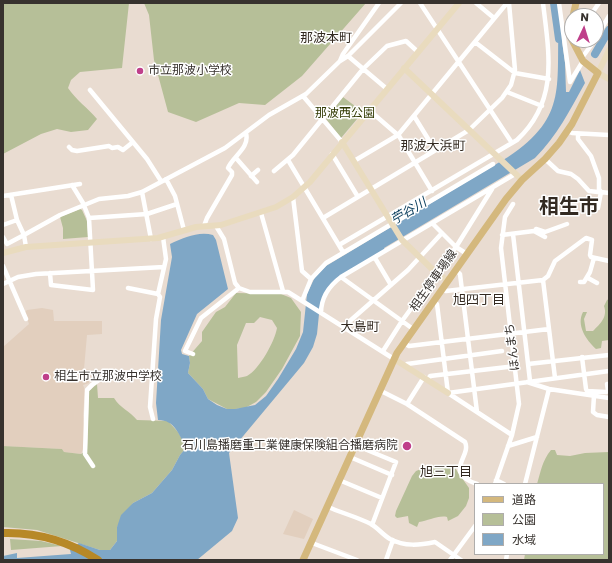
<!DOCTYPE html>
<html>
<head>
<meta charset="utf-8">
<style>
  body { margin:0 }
  #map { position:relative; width:612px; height:563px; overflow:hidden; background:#e9dcd1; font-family:Poppins,"Noto Sans JP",sans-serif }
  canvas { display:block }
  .frame { position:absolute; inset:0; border:4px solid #37322e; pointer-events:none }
  .legend { position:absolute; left:474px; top:483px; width:130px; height:72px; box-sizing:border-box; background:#fff; border:1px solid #afadab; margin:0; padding:5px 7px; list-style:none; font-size:12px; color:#37322e }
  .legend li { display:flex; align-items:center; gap:8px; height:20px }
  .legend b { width:20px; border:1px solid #afadab }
  .north { position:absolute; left:564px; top:8px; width:40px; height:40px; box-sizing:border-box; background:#fff; border:1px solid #afadab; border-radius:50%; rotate:4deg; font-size:11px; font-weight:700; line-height:16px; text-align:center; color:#37322e }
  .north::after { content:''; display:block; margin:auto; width:14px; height:18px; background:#bf3f8a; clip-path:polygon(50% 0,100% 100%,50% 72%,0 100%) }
</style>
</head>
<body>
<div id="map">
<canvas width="612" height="563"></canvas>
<div class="frame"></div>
<ul class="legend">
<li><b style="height:5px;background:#d4b87d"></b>道路</li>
<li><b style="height:11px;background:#b6bf98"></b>公園</li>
<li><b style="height:11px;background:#7fa7c6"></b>水域</li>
</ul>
<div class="north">N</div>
</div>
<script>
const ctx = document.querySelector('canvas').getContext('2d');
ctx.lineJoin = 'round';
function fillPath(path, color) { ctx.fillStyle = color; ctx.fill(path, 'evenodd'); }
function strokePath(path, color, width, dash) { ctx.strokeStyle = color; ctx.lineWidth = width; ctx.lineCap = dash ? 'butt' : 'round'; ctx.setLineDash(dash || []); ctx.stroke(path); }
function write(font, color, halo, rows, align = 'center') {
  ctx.font = font + ' Poppins,"Noto Sans JP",sans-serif'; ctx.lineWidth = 3; ctx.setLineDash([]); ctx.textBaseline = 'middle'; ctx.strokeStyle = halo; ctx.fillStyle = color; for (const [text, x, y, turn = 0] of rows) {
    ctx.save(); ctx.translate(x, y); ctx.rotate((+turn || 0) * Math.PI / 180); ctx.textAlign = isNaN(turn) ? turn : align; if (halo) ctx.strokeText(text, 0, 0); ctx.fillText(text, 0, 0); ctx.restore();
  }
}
const built = new Path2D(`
  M42 308 53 310 54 321H102V334L87 335 84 369 90 370 89 383 83 385 85 390 83 415 85 434 84 447 81 454 64 452 62 449 3 446V347L29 324 25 312 27 310Z
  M294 510 313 519 304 539 283 534Z`);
const green = new Path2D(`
  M3 3H129L122 68 80 72 71 80 68 88C76 100 88 108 97 119L88 130 71 132 57 129 41 134 3 154Z
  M144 3H366L302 76 265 105 239 103 196 122 168 112 154 60 149 15Z
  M343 97 363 112 341 138 326 119Z
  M80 209 82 210 87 221 88 237 63 239V228L60 217Z
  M236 293 281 294 291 298 301 312 300 336 282 369 266 392 256 402 245 408 235 409H227L208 399 203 389 188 373 190 363 189 356 202 341V332L216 312 225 307ZM260 317 272 320 277 328C275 341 259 370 247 376 245 377 241 377 238 378L237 345 246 323H254Z
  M609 299V340L602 341 601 348 596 349C586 340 576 325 583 312H587L584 319 586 331H593C600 324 608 317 604 306L607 300Z
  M97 384 98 398H114C120 408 130 411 137 420L168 421 178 432 186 446 185 449 180 455 172 470 152 493 133 503 117 527V541L110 550H100L37 530 3 527V446L62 449 64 452 81 454 87 450 89 391Z
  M551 450H555L557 455 570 456 585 453 609 452V560H524L525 554H603V484H537C541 471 542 461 551 450Z
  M431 465 455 468 469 488V498L466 506 458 516 448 521 447 517C438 515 428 521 419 522L417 527 409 523 408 516 397 518 395 516 396 511 412 476 416 471Z
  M10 539 41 541 62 546 11 550Z`);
const water = new Path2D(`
  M559 19 565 63 566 92H569L580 70 585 83C570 110 557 136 535 158L384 248 385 250 328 287 319 314 317 334 313 347 304 363 229 453 238 518 232 531 197 560H3V556L17 553V558L71 554 70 550 79 543 100 550H110L117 541V527L121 515 133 503 152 493 172 470 180 455 185 449 186 446C178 434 175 420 158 420L156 403 161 320 172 257 170 244C184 238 198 231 213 235L216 240 228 289 197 314 181 350 182 354 189 356 190 363 188 373 203 389 208 399 217 405 227 409H235L255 405 266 396 278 379 296 349 303 332 307 294 315 277 326 266 508 157C570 116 555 83 559 19Z`);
const river = new Path2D(`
  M554 3 559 39
  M595 54 609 30`);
const street = new Path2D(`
  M420 3 512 143
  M476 3 494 18
  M559 3 570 82 583 61
  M590 16 599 3
  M596 38 609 16
  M475 42 515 73 549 79
  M348 56 387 89
  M581 59 595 40
  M340 61 343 54 379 3
  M90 90 147 159 161 181
  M507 92 542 106
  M303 96 342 142
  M369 110 399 136 432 191
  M414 116 435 150
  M567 131 572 133 609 135
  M578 134V139L591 156 599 178V189L601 192 598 208
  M69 147 72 150 77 151 109 146 112 148 118 147 123 150 133 142
  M332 154 358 197
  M236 158 257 182
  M545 159 558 171 571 174 578 179 589 191 598 192 600 191
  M288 160 343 252
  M354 161 398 135 507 3
  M274 171 293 155 363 69 387 46 406 41 418 52
  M251 176 258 170
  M166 179 175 196 184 230
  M142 192 151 239
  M601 192 609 193
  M3 196 80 184
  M293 197 302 271 311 279
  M261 213 283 291
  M89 218 147 214 177 204
  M323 218 469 130 502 98 511 85 515 70 509 3
  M432 223 442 233
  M3 225 17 220
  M204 226 207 218 232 175V172L228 168C233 156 250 148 246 133
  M216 226 224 239 235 283 239 288 250 292H288L394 359
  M536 229 545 232 567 224
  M513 234 530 381
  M502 235 534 231 545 237
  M3 237 7 244 24 235 17 220 11 195
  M339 245 517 140C559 101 549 54 543 3
  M26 247 24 235 60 215 99 199 128 196 142 192 225 148 269 115 306 94 340 61 348 56 401 3
  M375 258 391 285
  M3 266 26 319
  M456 270 460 274 477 412
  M50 273 51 285 93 290 89 218 83 203 72 185
  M341 277 413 329
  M588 278 597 283
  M543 280 555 378
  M580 282H584L590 272 594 258
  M3 284 18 277 36 274 164 267
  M128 288 158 294 166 259 163 237
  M442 289 446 291 543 280 548 276 555 261 586 238 592 240 590 255 591 257 609 261
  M302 301 311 279 326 263 493 164
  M433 301 437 304 448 393 512 435
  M321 313C321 298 329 286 341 277L515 174
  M343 327 408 270 442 233 456 247 467 254
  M404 343 409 346 549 329
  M383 351 402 321 456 247 492 189
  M193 354 185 351 201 318 239 288
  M582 357 586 389 587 391 606 392 608 391 607 384H609
  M528 364 609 355
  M405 366 407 364 502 351
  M428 380 430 376 516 366
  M527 382 549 389 609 398
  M379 390 407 404 465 442C472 457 442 472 477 484
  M448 393 609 371
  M594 395 593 412 597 415 609 417
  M407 404 424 377
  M153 419 150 407 156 319 160 297 158 294
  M355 445 396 462 372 525
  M508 446 537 437
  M350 457 392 475
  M93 466 85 454 87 390C102 371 130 372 152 372
  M339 480 382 498
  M496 480 504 484
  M495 484 512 435 519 404 501 248 505 217 513 204
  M525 484 549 389
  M328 507C342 513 357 517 371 524 378 528 383 535 390 539 405 547 420 545 435 542L461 560
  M312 543 357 560
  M386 560 393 540
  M450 560 475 526
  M506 560 507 554`);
const secondary = new Path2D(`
  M609 50 598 73 609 79
  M404 68 522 180
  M342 142 402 240 432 269 448 281
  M3 253 26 247 158 238 196 227 221 225 276 207 293 197 310 182 459 3
  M394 359 448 393`);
const primary = new Path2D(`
  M573 16 576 3
  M572 19V37
  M303 560 397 353 506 199 522 180 545 159 559 143 572 124 598 73 583 61 572 40`);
const highway = new Path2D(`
  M3 533C37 532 70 542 98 560`);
const markers = [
  [140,71,4,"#bf3f8a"],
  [46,377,4,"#bf3f8a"],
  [407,446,5,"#bf3f8a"]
];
const poiNames = [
  ["市立那波小学校",148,71],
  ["相生市立那波中学校",54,377],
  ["石川島播磨重工業健康保険組合播磨病院",398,446,"right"]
];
const parkNames = [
  ["那波西公園",345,114]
];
const streetNames = [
  ["相生停車場線",434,281,-55],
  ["ほんまち",513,347,-97]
];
const neighbourhoodNames = [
  ["那波本町",326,39],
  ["那波大浜町",433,147],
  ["旭四丁目",479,301],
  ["大島町",360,328],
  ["旭三丁目",446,473]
];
const waterNames = [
  ["苧谷川",409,212,-31]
];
const townNames = [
  ["相生市",569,208]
];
fillPath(built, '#e2cfbe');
fillPath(green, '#b6bf98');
fillPath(water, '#7fa7c6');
strokePath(river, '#7fa7c6', 8);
strokePath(street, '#fff', 4.5);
strokePath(secondary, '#e9dbbe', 6);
strokePath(primary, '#d4b87d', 7);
strokePath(highway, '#b78827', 8);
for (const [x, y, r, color] of markers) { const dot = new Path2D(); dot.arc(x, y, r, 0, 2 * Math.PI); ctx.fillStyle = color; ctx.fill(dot); strokePath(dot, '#fff', 1.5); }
write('12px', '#37322e', '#fff', poiNames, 'left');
write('12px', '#323a03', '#fff', parkNames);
write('12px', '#37322e', '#fff', streetNames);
write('13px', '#332a21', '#fff', neighbourhoodNames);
write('italic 13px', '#073b5a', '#fff', waterNames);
write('bold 20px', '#332a21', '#fff', townNames);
</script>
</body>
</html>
